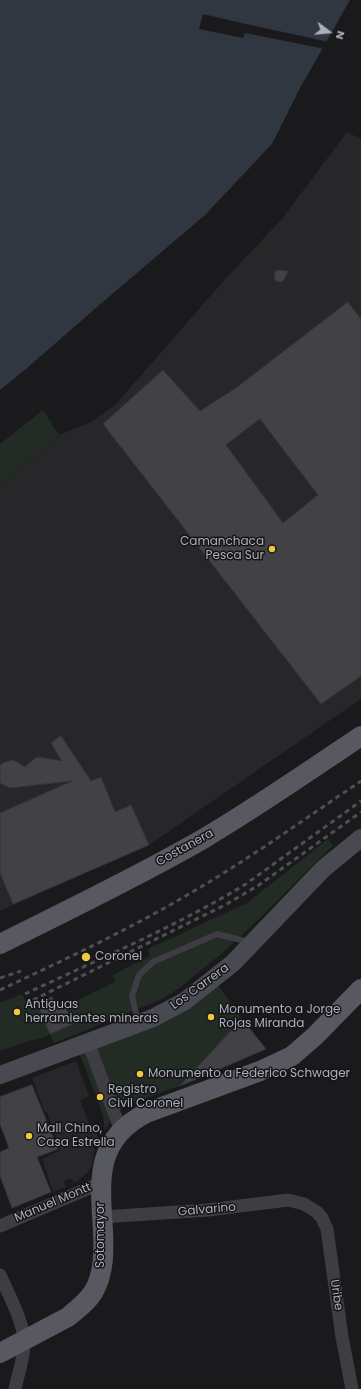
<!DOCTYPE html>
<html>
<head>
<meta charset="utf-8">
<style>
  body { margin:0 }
  #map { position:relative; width:361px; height:1389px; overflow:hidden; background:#1a1a1c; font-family:Poppins,sans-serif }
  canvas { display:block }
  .north { position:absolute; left:309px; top:12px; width:40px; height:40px; -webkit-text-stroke:3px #151517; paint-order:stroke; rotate:106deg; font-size:11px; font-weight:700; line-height:16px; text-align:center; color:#adb0bc }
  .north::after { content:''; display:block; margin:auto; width:14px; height:18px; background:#adb0bc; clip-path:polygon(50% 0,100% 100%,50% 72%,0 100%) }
</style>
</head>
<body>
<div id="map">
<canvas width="361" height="1389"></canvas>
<div class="north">N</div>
</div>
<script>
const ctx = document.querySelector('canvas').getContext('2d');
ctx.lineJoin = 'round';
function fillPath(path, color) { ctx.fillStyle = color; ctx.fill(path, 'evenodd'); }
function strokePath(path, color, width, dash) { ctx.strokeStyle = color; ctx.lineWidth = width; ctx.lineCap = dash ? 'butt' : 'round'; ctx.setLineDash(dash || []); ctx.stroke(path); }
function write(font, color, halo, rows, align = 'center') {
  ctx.font = font + ' Poppins,sans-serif'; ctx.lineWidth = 3; ctx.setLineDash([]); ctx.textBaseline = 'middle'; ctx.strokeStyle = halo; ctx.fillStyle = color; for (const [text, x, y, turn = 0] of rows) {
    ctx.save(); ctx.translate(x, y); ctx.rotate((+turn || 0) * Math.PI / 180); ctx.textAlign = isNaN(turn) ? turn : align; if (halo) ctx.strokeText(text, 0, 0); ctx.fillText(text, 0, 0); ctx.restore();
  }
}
const built = new Path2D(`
  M347 132 361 139V699L149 845 0 911V483L59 435 89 423 115 405 225 279 281 220Z
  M76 1061 89 1096 80 1100 92 1132 96 1131 99 1140 93 1144 94 1151 92 1165 88 1172 77 1182H73L71 1178 64 1181 66 1187 53 1192 42 1159 61 1150 47 1112 45 1113 32 1078Z`);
const green = new Path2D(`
  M43 410 59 435 0 483V444Z
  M328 839 333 845 258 920 221 954 178 989 160 1000 54 1043 50 1034 43 1038 28 1041 0 1051V1003L22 994 29 1008 37 1004 50 1034 73 1024 66 1006 115 982 113 975 150 956 148 949 247 903Z
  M215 981 242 1019 192 1073V1081L126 1106 114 1114 105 1131 103 1115 78 1049Z`);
const water = new Path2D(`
  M0 0H350L300 88 272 144 205 215 97 307 26 369 0 390Z`);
const pier = new Path2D(`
  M203 14 246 24 329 42 325 49 245 33 243 38 199 29Z`);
const building = new Path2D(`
  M278 270 288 271 284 280 281 282 276 281 274 278 275 272Z
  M348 302 361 319V676L321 704 103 424 163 370 200 411 236 388ZM260 419 318 495 283 523 226 445Z
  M61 736 91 781 101 777 115 812 131 805 149 845 13 904 0 873V813L72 781 10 788 0 783V765L5 762 13 760 25 767 34 759 38 757 62 761 51 743Z
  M52 997 58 1010 65 1006 73 1024 50 1034 37 1004Z
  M242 1019 266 1049 180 1086Z
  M32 1085 58 1149 37 1157 51 1192 12 1208 0 1176V1152L9 1148 0 1124V1097Z`);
const lane = new Path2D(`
  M138 1022 132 996 139 975 153 962 217 934 249 942`);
const street = new Path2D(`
  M88 1042 121 1131
  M102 1217 208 1210 288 1200 304 1204 317 1212 322 1218 327 1229 342 1337 352 1389
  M0 1226 101 1183
  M0 1275C8 1293 23 1321 24 1340 25 1356 18 1374 15 1389`);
const secondary = new Path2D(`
  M0 1075 153 1018 185 1001 233 963 323 869 361 838`);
const primary = new Path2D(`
  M0 944C68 910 137 877 203 839 257 807 309 771 361 736
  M0 1353 68 1317C78 1309 88 1301 94 1291 104 1273 104 1251 103 1231 100 1181 94 1140 146 1113L260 1071 292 1056 315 1036 361 989`);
const rail = new Path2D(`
  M0 978 21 971
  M0 990C66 959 132 928 194 891 252 857 306 818 361 781
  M25 994C99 959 177 926 246 884L361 801
  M33 1000 225 905 259 885 361 812`);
const markers = [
  [272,549,4,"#efc840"],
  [86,957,5,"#efc840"],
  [17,1012,4,"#efc840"],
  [211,1017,4,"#efc840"],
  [140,1074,4,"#efc840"],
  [100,1097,4,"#efc840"],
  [29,1136,4,"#efc840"]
];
const poiNames = [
  ["Camanchaca",264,542,"right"],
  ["Pesca Sur",264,556,"right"],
  ["Coronel",95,957],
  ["Antiguas",25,1005],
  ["herramientes mineras",25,1019],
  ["Monumento a Jorge",219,1010],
  ["Rojas Miranda",219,1024],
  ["Monumento a Federico Schwager",148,1074],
  ["Registro",108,1090],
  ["Civil Coronel",108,1104],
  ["Mall Chino,",37,1129],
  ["Casa Estrella",37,1143]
];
const streetNames = [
  ["Costanera",185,848,-29],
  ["Los Carrera",200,987,-36],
  ["Manuel Montt",53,1203,-23],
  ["Galvarino",207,1210,-5],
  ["Sotomayor",101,1235,-90],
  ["Uribe",336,1295,82]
];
fillPath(built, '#272629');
fillPath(green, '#222b24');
fillPath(water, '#303741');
fillPath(pier, '#1a1a1c');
fillPath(building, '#424246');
strokePath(building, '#353438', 1);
strokePath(lane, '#3d3d43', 6);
strokePath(street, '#3d3d43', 13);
strokePath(secondary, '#494a51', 18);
strokePath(primary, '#575860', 20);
strokePath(rail, '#4e4f56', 3, [5, 4]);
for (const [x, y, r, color] of markers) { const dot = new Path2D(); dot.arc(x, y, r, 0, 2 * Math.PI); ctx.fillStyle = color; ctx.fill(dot); strokePath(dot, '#151517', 1.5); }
write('12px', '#adb0bc', '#151517', poiNames, 'left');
write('12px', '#adb0bc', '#151517', streetNames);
</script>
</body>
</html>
